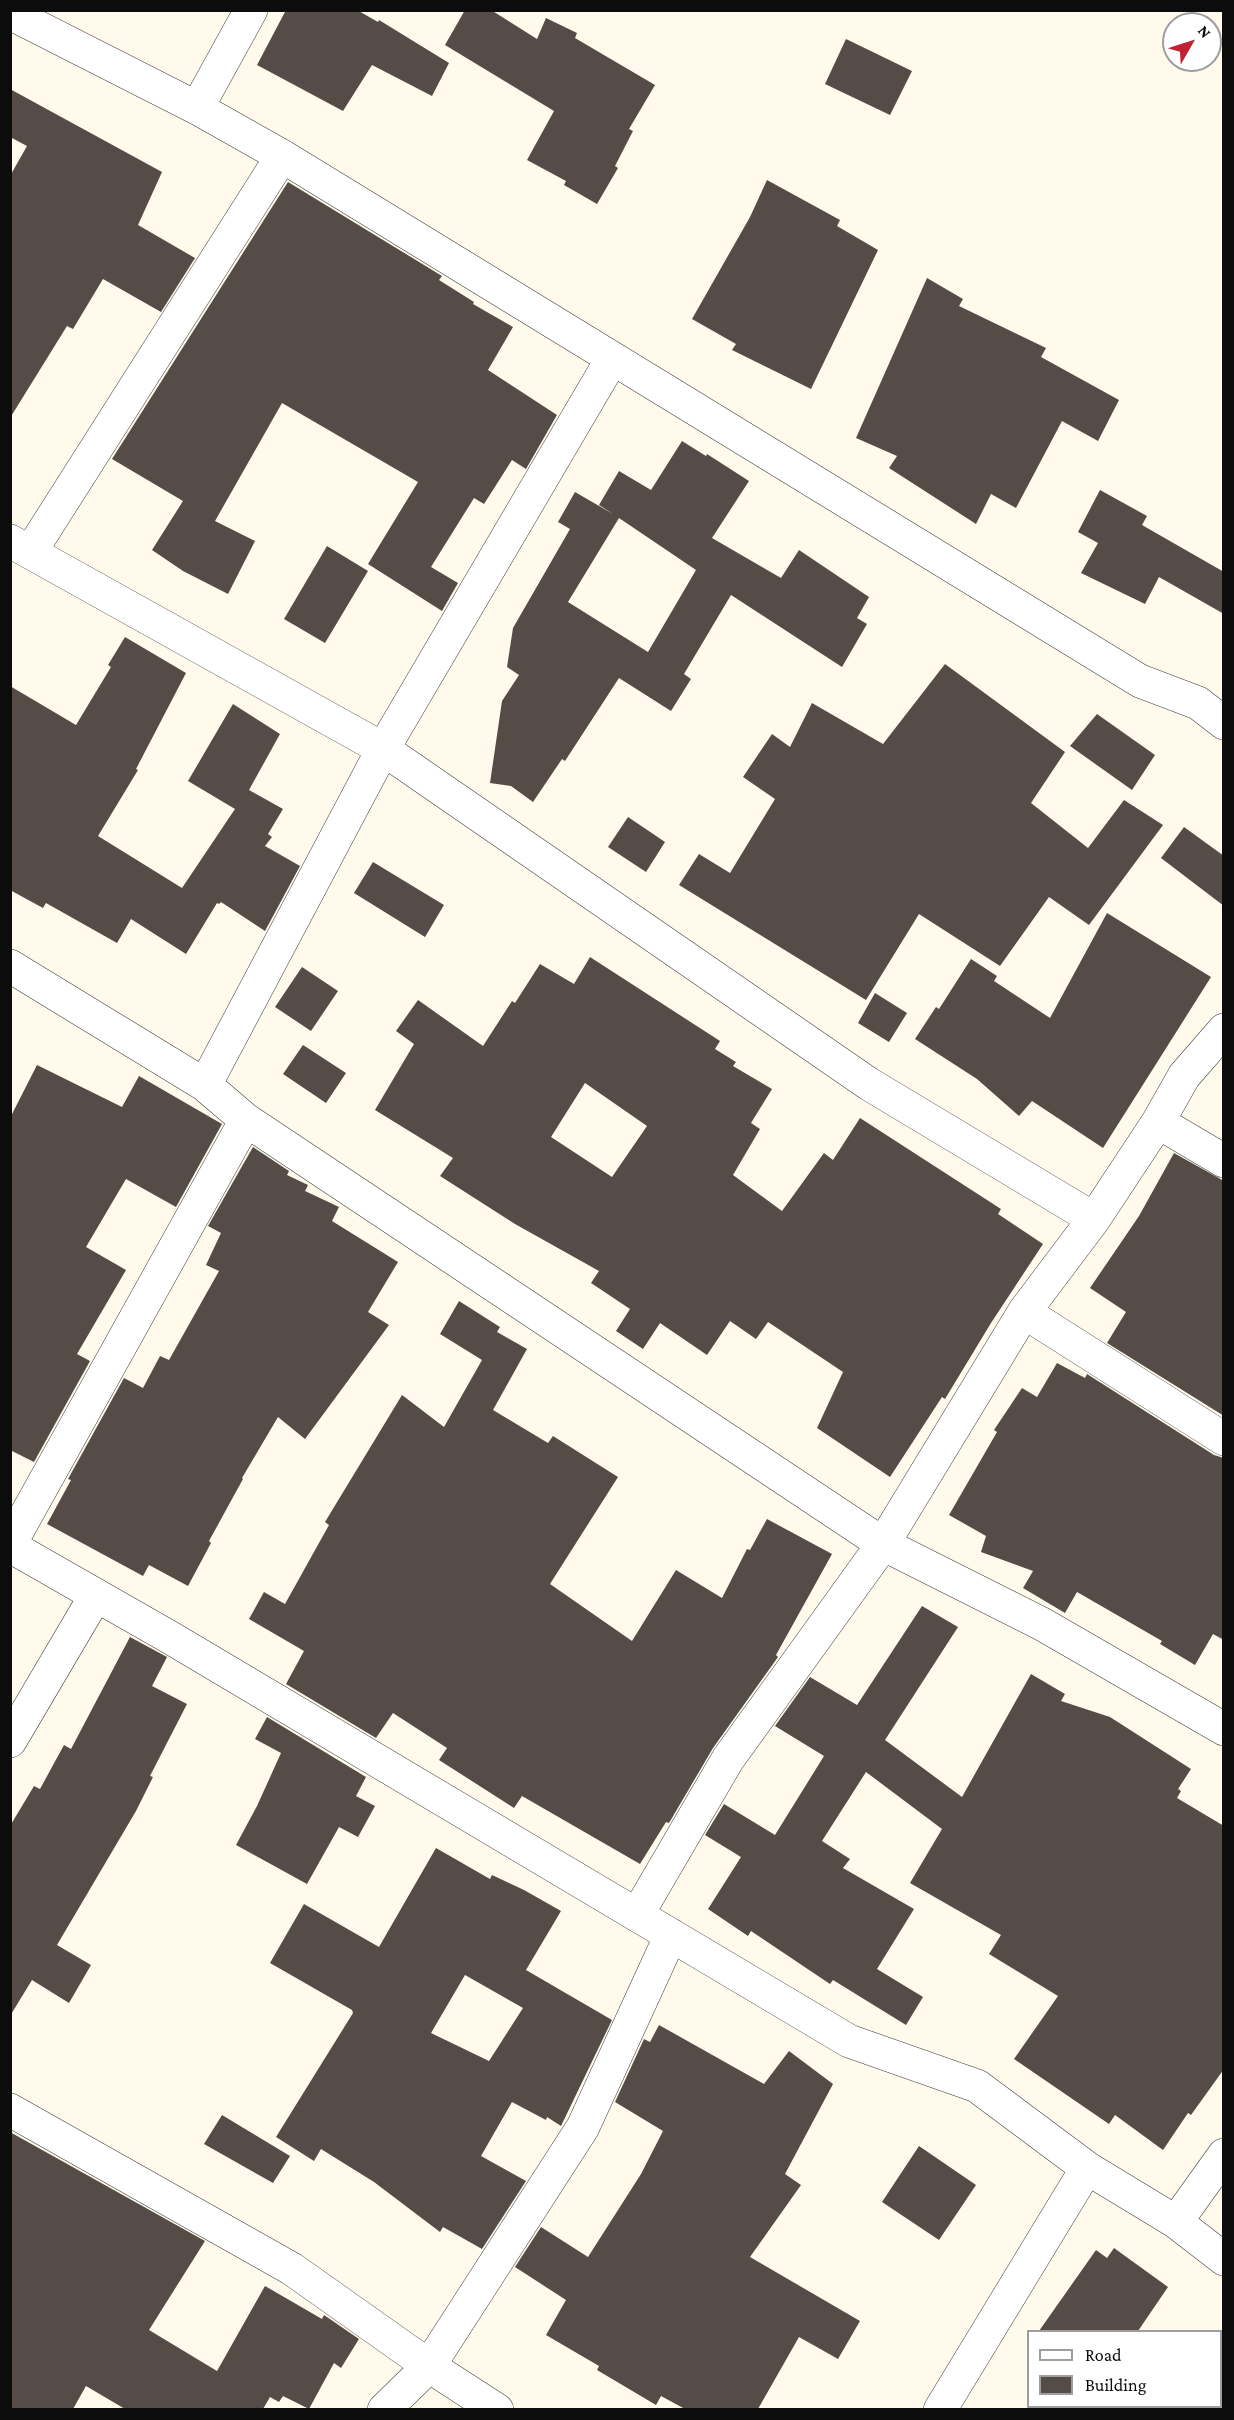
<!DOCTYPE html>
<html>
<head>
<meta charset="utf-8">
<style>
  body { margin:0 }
  #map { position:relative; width:1234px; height:2420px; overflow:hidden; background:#fffaeb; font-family:"Crimson Pro",serif }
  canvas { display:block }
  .frame { position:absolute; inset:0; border:12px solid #0c0c0c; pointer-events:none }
  .legend { position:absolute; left:1027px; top:2330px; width:195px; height:78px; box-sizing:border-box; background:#fff; border:2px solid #9e9e9e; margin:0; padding:8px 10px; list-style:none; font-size:18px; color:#0c0c0c }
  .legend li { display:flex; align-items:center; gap:12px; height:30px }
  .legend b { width:30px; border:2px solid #9e9e9e }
  .north { position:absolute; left:1162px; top:12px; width:60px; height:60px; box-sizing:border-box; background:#fff; border:2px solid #9e9e9e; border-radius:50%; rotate:51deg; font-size:16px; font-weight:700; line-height:24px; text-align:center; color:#0c0c0c }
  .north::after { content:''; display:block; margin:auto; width:21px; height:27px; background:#c02133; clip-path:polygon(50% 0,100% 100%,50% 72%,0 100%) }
</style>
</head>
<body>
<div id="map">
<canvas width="1234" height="2420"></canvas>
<div class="frame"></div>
<ul class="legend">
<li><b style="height:8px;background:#fff"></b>Road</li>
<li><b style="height:16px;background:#554c48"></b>Building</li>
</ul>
<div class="north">N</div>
</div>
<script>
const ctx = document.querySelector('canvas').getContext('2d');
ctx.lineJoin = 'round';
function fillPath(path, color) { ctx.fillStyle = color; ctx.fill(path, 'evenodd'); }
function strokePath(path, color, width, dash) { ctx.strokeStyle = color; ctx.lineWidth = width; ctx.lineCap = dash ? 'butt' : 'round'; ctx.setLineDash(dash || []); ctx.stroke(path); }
const building = new Path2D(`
  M286 10H357L378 22 379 20 449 63 432 96 372 65 343 111 257 65Z
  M465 10H491L537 39 546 18 577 33 575 38 655 85 629 129 633 131 615 166 618 168 597 204 564 185 566 181 527 160 554 111 445 45Z
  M846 39 912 71 890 115 825 84Z
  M10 89 162 172 138 225 195 258 161 312 103 279 73 329 67 326 10 418V176L27 146 10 137Z
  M767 180 840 220 837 226 878 250 811 389 732 350 736 344 692 319 750 217Z
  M288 182 442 276 439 280 474 302 473 304 513 327 488 370 557 415 526 469 512 460 484 504 474 498 431 567 458 583 442 611 368 564 418 482 282 403 215 521 255 541 228 594 183 571 152 550 183 501 112 459Z
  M927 278 963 299 959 306 1046 348 1041 357 1119 400 1098 441 1062 421 1016 508 991 494 976 524 889 468 897 456 856 438Z
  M682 441 706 456 707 454 749 481 712 538 781 578 799 550 869 597 857 618 867 624 842 667 731 595 684 674 691 679 671 711 619 678 565 761 562 759 533 802 511 786 490 783 502 701 519 675 507 667 513 628 570 529 558 522 575 492 613 514 599 505 619 471 651 490ZM619 518 696 570 648 652 568 602Z
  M1100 490 1147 516 1142 525 1224 572V614L1159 577 1145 604 1081 573 1098 543 1078 532Z
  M327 546 368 571 325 643 284 619Z
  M125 637 186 673 136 769 138 770 98 836 182 888 235 809 188 781 233 704 280 734 249 790 283 809 268 834 272 837 265 846 300 866 265 931 221 902 219 904 217 903 186 954 131 919 117 943 46 903 43 908 10 890V686L76 725 111 667 108 665Z
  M945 664 1065 752 1031 803 1088 848 1124 800 1163 825 1089 925 1049 897 1000 966 919 914 866 1000 679 885 699 854 730 873 775 799 743 777 772 734 790 747 812 703 883 744Z
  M1097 714 1155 755 1132 790 1070 746Z
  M628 817 665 842 646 872 608 847Z
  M1184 827 1224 856V906L1161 858Z
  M373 862 444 905 425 937 354 893Z
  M1107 913 1211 977 1103 1148 1032 1101 1019 1116 977 1079 915 1039 936 1007 939 1009 971 959 997 976 994 981 1050 1018Z
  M590 957 720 1041 715 1049 736 1062 733 1066 772 1089 751 1123 760 1129 733 1175 782 1211 824 1153 833 1160 860 1118 1001 1209 998 1214 1043 1244 991 1323 945 1399 942 1397 890 1477 817 1428 843 1372 768 1322 756 1339 730 1321 707 1355 660 1323 643 1349 616 1331 630 1309 591 1283 599 1271 515 1224 440 1176 453 1158 375 1110 414 1044 396 1031 418 1000 483 1046 512 1001 515 1003 540 964 574 984ZM585 1083 647 1126 612 1177 551 1137Z
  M302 967 338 991 311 1031 275 1007Z
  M875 993 907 1013 889 1042 858 1023Z
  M303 1045 346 1073 326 1103 283 1074Z
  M37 1065 122 1107 139 1076 222 1124 176 1207 126 1179 86 1247 126 1270 77 1354 90 1361 34 1462 10 1450V1118Z
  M253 1147 289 1171 287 1175 308 1185 305 1191 339 1207 332 1221 398 1262 368 1312 389 1325 305 1439 278 1417 242 1478 243 1479 209 1541 211 1543 188 1586 149 1565 143 1576 47 1524 71 1480 68 1479 124 1378 143 1388 160 1356 169 1360 219 1271 206 1265 221 1233 208 1226Z
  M1174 1153 1224 1181V1416L1107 1343 1126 1312 1090 1288 1139 1216Z
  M459 1301 500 1327 497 1332 527 1349 493 1410 548 1443 553 1436 618 1477 550 1584 632 1641 676 1570 722 1598 747 1549 750 1550 767 1519 832 1554 776 1655 778 1657 713 1748 669 1823 666 1822 640 1864 522 1796 514 1808 439 1760 447 1748 393 1713 376 1738 286 1684 304 1651 249 1619 264 1592 285 1604 329 1525 325 1522 402 1395 444 1427 482 1360 440 1334Z
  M1057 1363 1085 1378 1087 1374 1214 1455 1224 1458V1640L1213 1634 1195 1665 1160 1644 1162 1641 1077 1592 1065 1613 1023 1588 1033 1571 981 1552 986 1536 949 1515 997 1432 994 1430 1022 1388 1037 1397Z
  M922 1606 958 1627 885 1740 962 1797 1031 1674 1065 1694 1061 1701 1110 1717 1191 1769 1178 1789 1181 1791 1177 1798 1224 1826V2069L1191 2115 1188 2113 1163 2150 1115 2115 1109 2124 1014 2059 1058 1996 989 1954 1001 1935 910 1883 942 1829 866 1772 822 1841 850 1859 843 1868 914 1909 877 1969 923 1997 906 2025 833 1980 830 1984 751 1931 748 1936 708 1909 741 1857 705 1835 724 1804 775 1835 824 1756 775 1726 810 1677 857 1705Z
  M130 1637 167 1657 152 1686 187 1704 150 1776 153 1777 136 1811 57 1945 91 1965 69 2003 32 1980 10 2016V1826L34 1786 40 1789 64 1745 71 1749Z
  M267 1717 366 1777 356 1796 375 1806 358 1837 339 1827 307 1884 236 1845 257 1806 281 1753 255 1739Z
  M436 1848 490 1879 492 1875 524 1890 561 1911 526 1970 612 2020 561 2126 547 2117 546 2120 512 2102 481 2156 526 2181 482 2249 443 2227 440 2232 374 2182 321 2149 314 2161 276 2137 353 2013 352 2010 270 1963 304 1904 379 1947ZM465 1975 523 2008 489 2061 431 2033Z
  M659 2025 764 2084 789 2051 833 2084 785 2174 801 2185 750 2257 860 2321 838 2359 799 2337 758 2409H685L661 2396 656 2405 597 2370 599 2366 546 2335 566 2300 515 2267 541 2227 588 2257 641 2174 663 2131 615 2102 644 2039 650 2042Z
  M222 2115 290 2156 273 2183 204 2144Z
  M10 2132 205 2241 149 2330 217 2371 265 2286 322 2319 324 2315 359 2339 341 2368 334 2363 309 2409 283 2396 279 2402 270 2397 263 2409H125L86 2386 73 2409H10Z
  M919 2146 976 2185 939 2240 882 2202Z
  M1114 2248 1168 2287 1138 2331H1039L1096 2250 1107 2258Z`);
const minor = new Path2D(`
  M10 13 197 108 282 156 1140 681 1198 703 1224 723
  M197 108 251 10
  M10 541 383 749 869 1084 1094 1219
  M31 551 282 156
  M10 966 205 1085 246 1120 883 1544 1042 1624 1224 1729
  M205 1085 383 749 612 359
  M1158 1122 1224 1161
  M1024 1312 1224 1439
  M10 1544 246 1120
  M10 1546 171 1638 849 2041 977 2086 1087 2168 1176 2222 1224 2259
  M10 1741 96 1595
  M637 1915 728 1759 883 1544 1024 1312 1094 1219 1158 1122 1184 1076 1224 1030
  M10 2110 292 2269 429 2366 497 2410
  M1176 2222 1224 2155
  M384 2410 429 2366 583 2127 671 1935
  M940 2410 1087 2168`);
fillPath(building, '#554c48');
strokePath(minor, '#3f3f3f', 34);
strokePath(minor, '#fff', 33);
</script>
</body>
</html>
